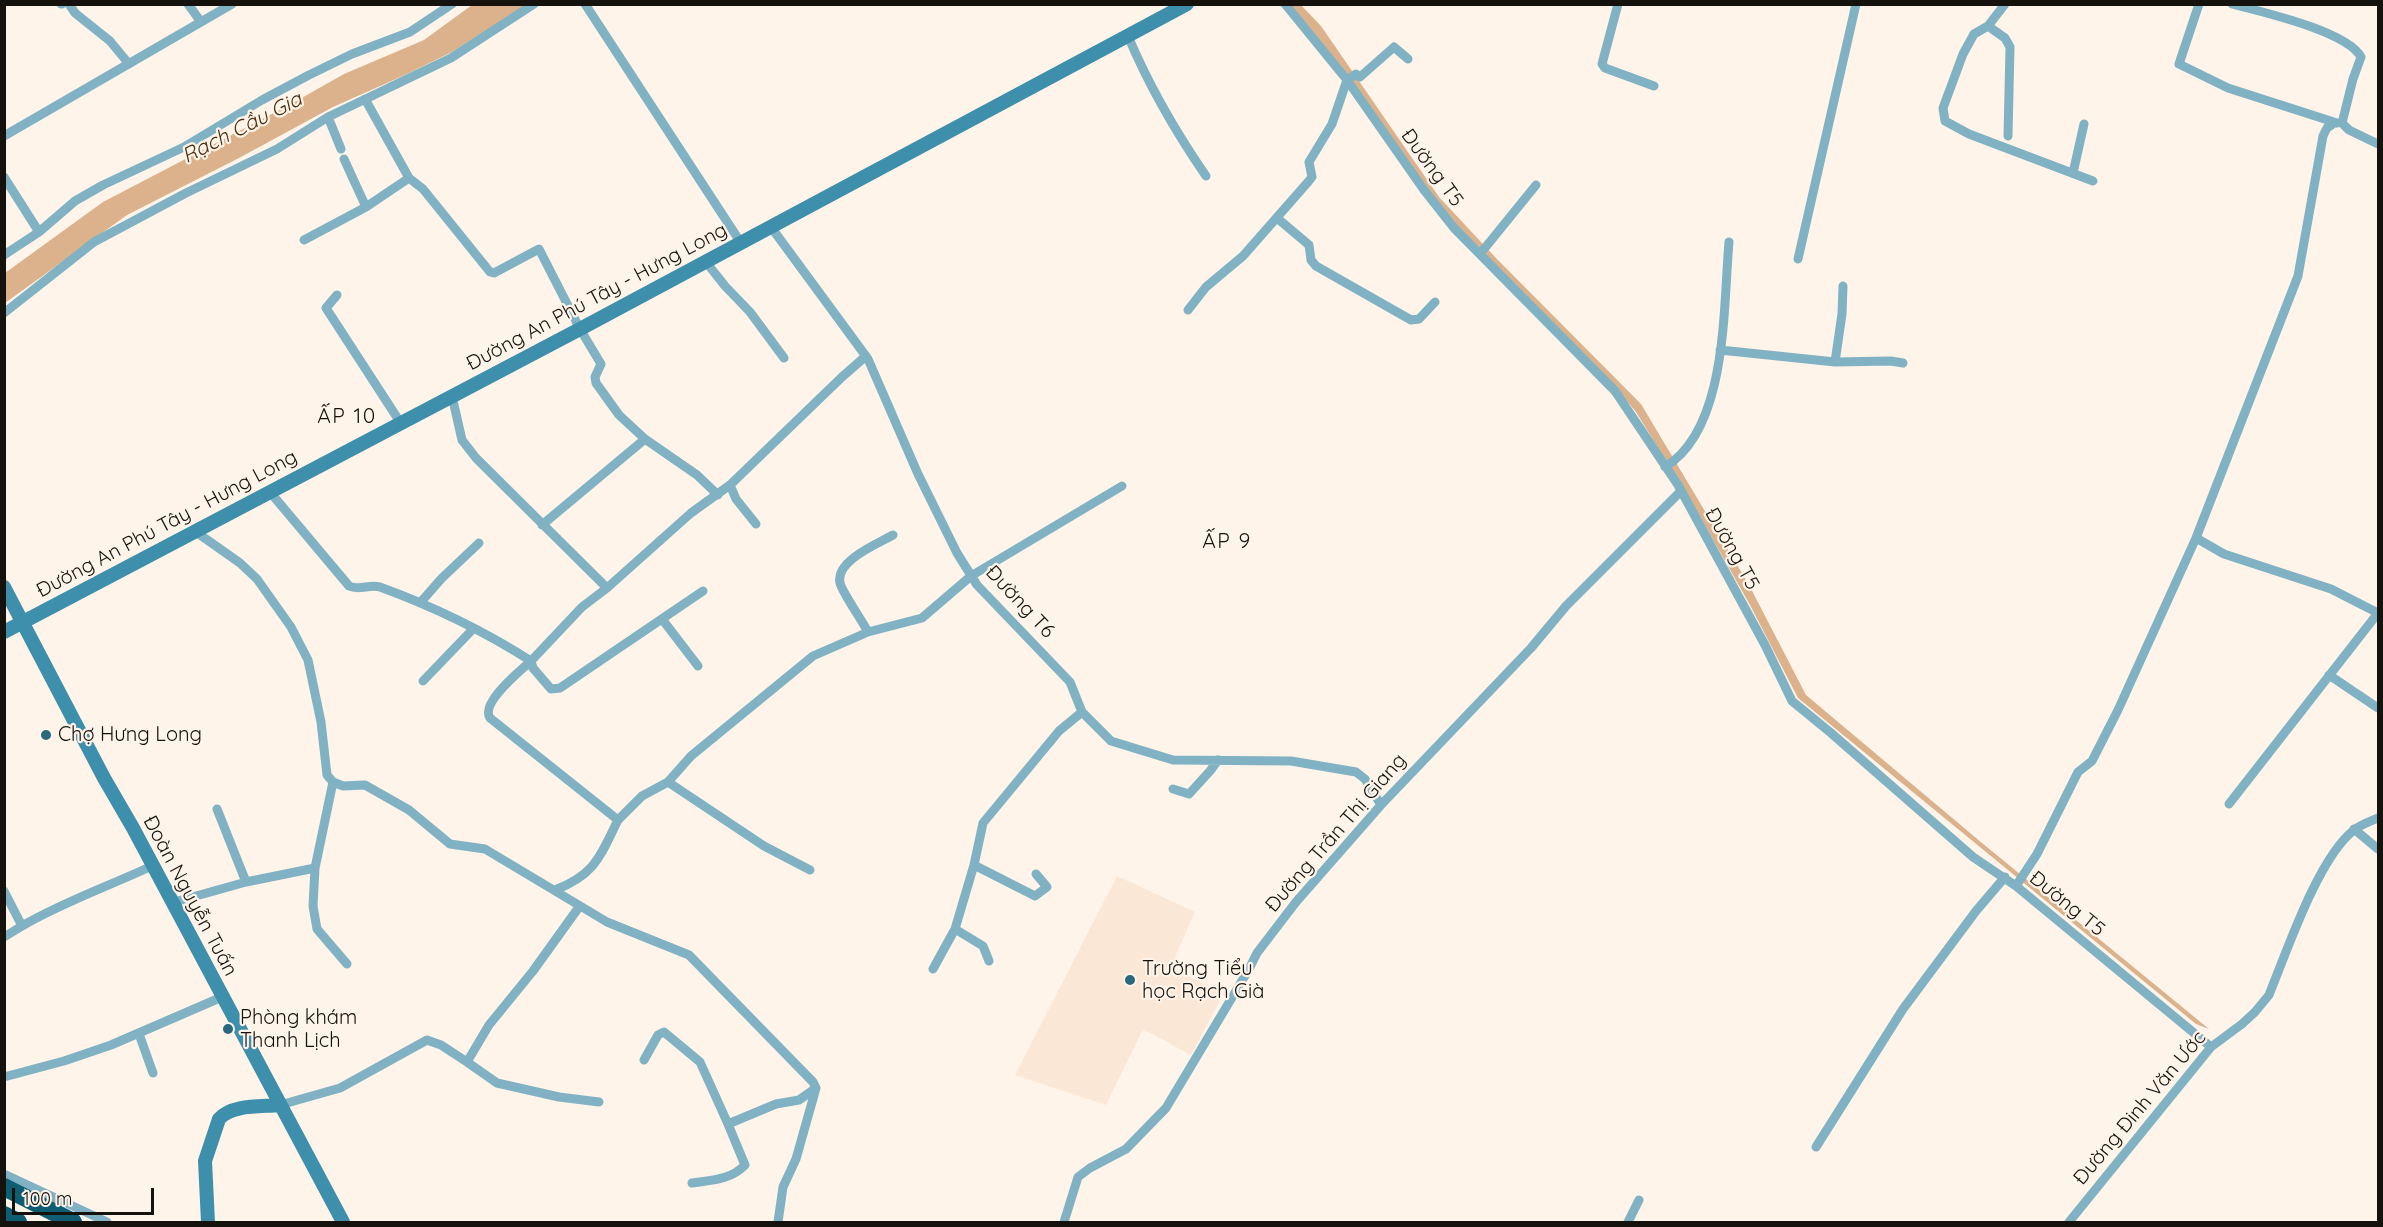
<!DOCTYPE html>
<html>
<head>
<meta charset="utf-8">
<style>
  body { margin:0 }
  #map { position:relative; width:2383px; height:1227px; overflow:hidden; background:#fff4e9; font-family:Quicksand,sans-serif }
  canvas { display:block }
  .frame { position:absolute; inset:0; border:6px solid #15110d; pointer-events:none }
  .scale { position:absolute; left:12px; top:1188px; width:142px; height:27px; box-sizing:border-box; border:3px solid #15110d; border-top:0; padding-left:8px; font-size:18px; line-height:21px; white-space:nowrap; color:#15110d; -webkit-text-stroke:4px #fff4e9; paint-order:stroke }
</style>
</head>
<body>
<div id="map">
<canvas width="2383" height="1227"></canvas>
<div class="frame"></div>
<div class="scale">100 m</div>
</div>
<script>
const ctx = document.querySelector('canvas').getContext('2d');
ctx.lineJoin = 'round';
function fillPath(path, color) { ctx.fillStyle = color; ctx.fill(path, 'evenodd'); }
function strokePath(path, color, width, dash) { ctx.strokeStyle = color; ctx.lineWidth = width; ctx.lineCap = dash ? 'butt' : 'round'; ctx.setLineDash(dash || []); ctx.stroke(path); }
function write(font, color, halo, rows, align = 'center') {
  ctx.font = font + ' Quicksand,sans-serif'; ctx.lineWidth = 4.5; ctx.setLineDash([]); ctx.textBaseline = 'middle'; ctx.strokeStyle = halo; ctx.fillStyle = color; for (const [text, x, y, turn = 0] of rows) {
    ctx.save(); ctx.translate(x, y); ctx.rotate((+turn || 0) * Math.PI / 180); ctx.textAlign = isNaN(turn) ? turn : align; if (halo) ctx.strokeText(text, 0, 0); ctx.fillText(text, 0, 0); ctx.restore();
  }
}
const built = new Path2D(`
  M1117 876 1195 912 1170 968 1224 993 1191 1055 1143 1029 1106 1105 1015 1075Z`);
const water = new Path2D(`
  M472 5H526L452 52 405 75 333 107 239 158 127 215 5 303V273L103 202 291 104 344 74 424 40Z
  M1288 5H1301L1321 26 1439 197 1495 257 1641 404 1749 585 1806 695 1982 843 2209 1029 2196 1024 1798 698 1750 605 1695 508 1636 412 1613 384 1451 220Z`);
const street = new Path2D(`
  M61 4H62
  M69 4 75 13 110 41 129 64
  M188 4 201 22
  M585 4 741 243
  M1285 4 1347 80 1424 190 1454 228 1615 391 1678 485 1765 645 1792 701 1831 733 1973 857 2016 886 2211 1047
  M1618 4 1602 64 1605 68 1654 86
  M2005 4 1988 26 1974 34 1963 54 1943 108 1945 121 1969 134 2093 181
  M2199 4 2179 64 2228 88 2337 123
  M2232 4C2262 12 2347 31 2361 57L2353 79 2342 123 2349 130 2378 144
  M1988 26 2005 38 2010 47 2008 136
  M1128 36C1149 86 1175 131 1206 176
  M365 99 409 178
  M328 117 341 149
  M4 136 232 4
  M344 159 366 207
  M2073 173 2084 124
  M4 177 39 232
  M1277 218 1309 245 1311 260 1316 266 1411 320 1419 319 1435 302
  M771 227 868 359 918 474 957 553 977 585 1070 682 1082 712 1111 741 1173 760 1291 761 1356 772 1365 779 1381 805
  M304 240 366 207 409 178 423 189 490 272 494 273 539 249 580 329 601 364 595 377 596 383 619 415 645 439 697 475 718 495
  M1480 254 1536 185
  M4 255 39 232 75 201 103 185 184 147 262 100 309 75 352 54 410 32 452 4
  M1798 259 1856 4
  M706 262 725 286 750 312 784 358
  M337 295 326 308 400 422
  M1188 310 1206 287 1243 256 1308 182 1312 177 1309 162 1332 124 1347 80 1356 74 1360 77 1394 47 1408 59
  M4 313 94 242 186 193 277 149 328 117 451 58 534 4
  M1720 350 1835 362 1891 361 1903 363
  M1835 362 1842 314 1843 286
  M452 396 462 440 476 458 607 588
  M1665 467C1728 429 1723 307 1729 242
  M730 485 736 499 756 524
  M270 492 349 586C359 591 369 584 380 587 432 606 484 631 531 661L582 607 607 588 691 513 730 485 842 377 866 356
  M542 525 645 439
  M196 532 240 563 257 579 291 627 308 660 321 722 327 775 333 782 343 786 365 785 409 810 450 844 485 849 607 922 689 955 813 1082 816 1088 796 1159 783 1187 778 1222
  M2196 538 2224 554 2331 589 2378 613
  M420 603 442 578 479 543
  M662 619 698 666
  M868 632C862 620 843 594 840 583 835 561 877 544 893 535
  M2329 675 2378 708
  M423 681 473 629
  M668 782 764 846 810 870
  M1173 789 1189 794 1210 771 1218 760
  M2229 804 2378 613
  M217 809 246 882
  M618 820 642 796 668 782 691 756 813 656 868 632 922 618 971 576 1122 486
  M2354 829 2378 849
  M974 865 1035 896 1047 887 1036 874
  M315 868 313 906 317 929 347 964
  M2016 886 2037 854 2078 772 2092 761 2118 710 2196 538 2298 276 2323 136 2327 128 2334 123
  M555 890C596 874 600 856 618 820L490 718C480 703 520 671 531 661L533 668 551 689 560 688 703 591
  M4 891 22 926 4 937
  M171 903 246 882 315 868 333 782
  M579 907 533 971 489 1025 467 1062 497 1083 559 1097 599 1102
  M22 926C63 902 109 886 152 866
  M955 929 983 946 989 961
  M933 969 955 929 974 865 983 823 1059 731 1082 712
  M139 1034 153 1073
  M644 1060 658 1035 664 1032 700 1062 728 1124
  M4 1077 64 1061 111 1045 222 997
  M280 1105 340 1088 427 1040 441 1045 467 1062
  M1816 1147 1903 1009 1976 911 2005 877
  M4 1174 107 1222
  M692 1183C711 1180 731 1180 745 1165L728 1124 776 1104 799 1100 816 1088
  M1064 1222 1078 1177 1090 1168 1126 1149 1166 1108 1249 969 1257 953 1296 902 1381 805 1531 648 1566 606 1680 492
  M1628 1222 1639 1200
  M2069 1222 2211 1047 2242 1024 2255 1012 2269 995C2287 951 2318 858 2354 830 2360 825 2371 821 2378 818`);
const secondary = new Path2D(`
  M4 587 104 778 133 828 343 1222
  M4 632 580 329 1187 4
  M208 1222 205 1161 219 1119C232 1104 262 1107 280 1105`);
const highway = new Path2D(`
  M4 1187 73 1222
  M4 1215 18 1222`);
const markers = [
  [46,735,6,"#29687d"],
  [1130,980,6,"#29687d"],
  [228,1029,6,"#29687d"]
];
const streetNames = [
  ["Đường T5",1432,168,54],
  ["Đường An Phú Tây - Hưng Long",597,297,-28],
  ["Đường An Phú Tây - Hưng Long",167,524,-28],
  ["Đường T5",1732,549,61],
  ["Đường T6",1020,602,47],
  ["Đường Trần Thị Giang",1336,833,-49],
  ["Đoàn Nguyễn Tuấn",190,896,62],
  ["Đường T5",2067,904,39],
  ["Đường Đinh Văn Ước",2140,1108,-50]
];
const poiNames = [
  ["Chợ Hưng Long",58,735],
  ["Trường Tiểu",1142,969],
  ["học Rạch Già",1142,992],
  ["Phòng khám",240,1018],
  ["Thanh Lịch",240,1041]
];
const waterNames = [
  ["Rạch Cầu Gia",242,128,-27]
];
const neighbourhoodNames = [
  ["ẤP 10",347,417],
  ["ẤP 9",1227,542]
];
fillPath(built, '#fbe7d5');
fillPath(water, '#dbb28b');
strokePath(street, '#80b2c4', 9);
strokePath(secondary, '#3e8fab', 14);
strokePath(highway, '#0e5d73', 18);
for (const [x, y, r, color] of markers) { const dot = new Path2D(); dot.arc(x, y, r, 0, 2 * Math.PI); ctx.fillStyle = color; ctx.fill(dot); strokePath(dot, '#fff4e9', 2); }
write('20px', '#15110d', '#fff4e9', streetNames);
write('20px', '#15110d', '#fff4e9', poiNames, 'left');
write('italic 21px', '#4a2e0f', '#fff4e9', waterNames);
ctx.letterSpacing = '1.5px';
write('21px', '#15110d', '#fff4e9', neighbourhoodNames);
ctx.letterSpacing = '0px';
</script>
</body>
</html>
